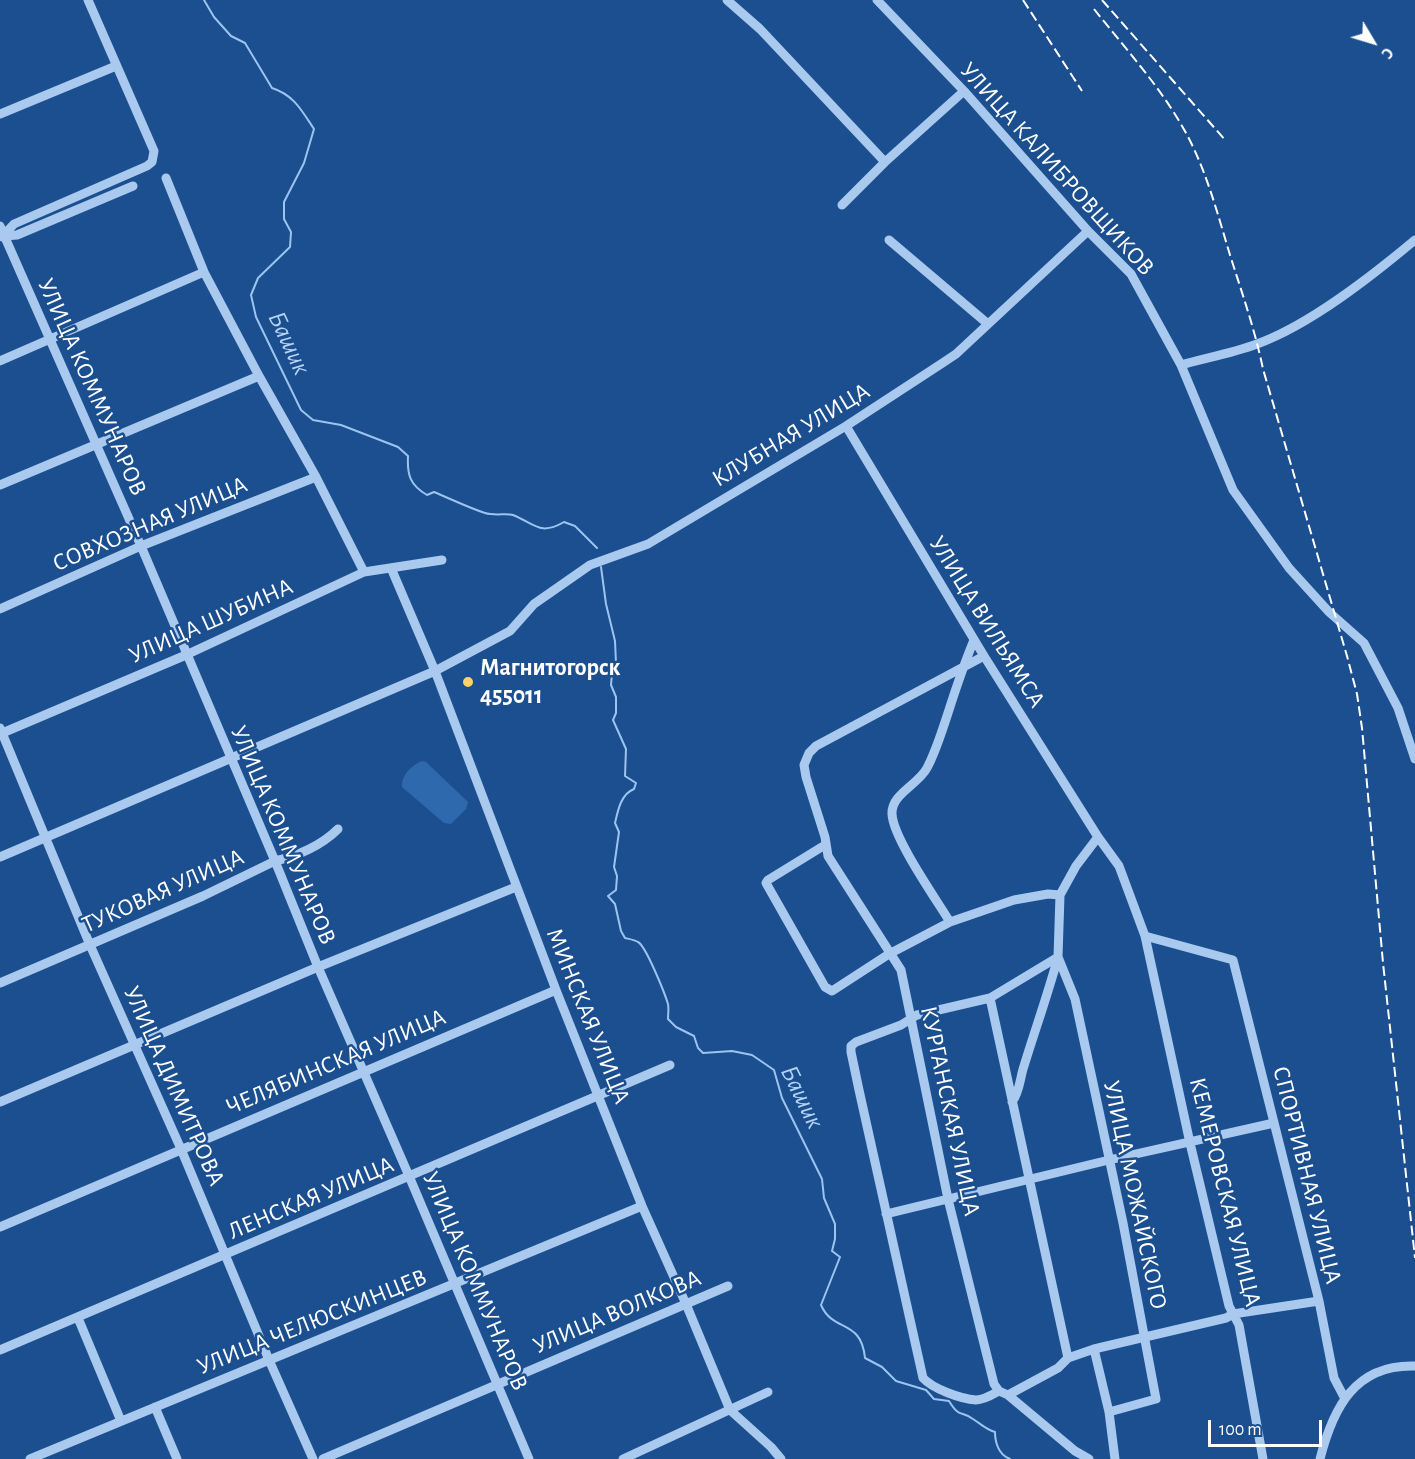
<!DOCTYPE html>
<html>
<head>
<meta charset="utf-8">
<style>
  body { margin:0 }
  #map { position:relative; width:1415px; height:1459px; overflow:hidden; background:#1b4f8f; font-family:"Alegreya Sans",sans-serif }
  canvas { display:block }
  .north { position:absolute; left:1343px; top:12px; width:60px; height:60px; -webkit-text-stroke:4px #1b4f8f; paint-order:stroke; rotate:128deg; font-size:16px; font-weight:700; line-height:24px; text-align:center; color:#fff }
  .north::after { content:''; display:block; margin:auto; width:21px; height:27px; background:#fff; clip-path:polygon(50% 0,100% 100%,50% 72%,0 100%) }
  .scale { position:absolute; left:1208px; top:1420px; width:114px; height:27px; box-sizing:border-box; border:3px solid #fff; border-top:0; padding-left:8px; font-size:18px; line-height:21px; white-space:nowrap; color:#fff; -webkit-text-stroke:4px #1b4f8f; paint-order:stroke }
</style>
</head>
<body>
<div id="map">
<canvas width="1415" height="1459"></canvas>
<div class="north">С</div>
<div class="scale">100 m</div>
</div>
<script>
const ctx = document.querySelector('canvas').getContext('2d');
ctx.lineJoin = 'round';
function fillPath(path, color) { ctx.fillStyle = color; ctx.fill(path, 'evenodd'); }
function strokePath(path, color, width, dash) { ctx.strokeStyle = color; ctx.lineWidth = width; ctx.lineCap = dash ? 'butt' : 'round'; ctx.setLineDash(dash || []); ctx.stroke(path); }
function write(font, color, halo, rows, align = 'center') {
  ctx.font = font + ' "Alegreya Sans",sans-serif'; ctx.lineWidth = 5; ctx.setLineDash([]); ctx.textBaseline = 'middle'; ctx.strokeStyle = halo; ctx.fillStyle = color; for (const [text, x, y, turn = 0] of rows) {
    ctx.save(); ctx.translate(x, y); ctx.rotate((+turn || 0) * Math.PI / 180); ctx.textAlign = isNaN(turn) ? turn : align; if (halo) ctx.strokeText(text, 0, 0); ctx.fillText(text, 0, 0); ctx.restore();
  }
}
const green = new Path2D(`
  M422 761 426 762 468 802 466 809 451 824 444 823 402 787C401 775 412 765 422 761Z`);
const stream = new Path2D(`
  M204 0 214 17 231 36 245 43 272 88C294 95 302 111 314 129L304 163 284 202V219L291 232 290 247 258 278 251 295 256 317 301 410 313 420 341 425 398 447 408 456C407 475 410 485 427 495L434 492C451 499 467 507 485 513 494 516 507 513 513 515 535 524 540 536 564 522L575 526 597 548
  M601 567 606 604 615 641 616 663 612 674 611 685 616 697V713L613 720 626 749 625 776 636 783 634 789C621 794 618 810 615 823L619 832 614 867 617 876 616 890 608 896 615 904 621 931 625 938C629 939 635 940 638 942 646 946 665 994 668 1004 669 1009 668 1014 668 1019L676 1027 694 1036 698 1048 703 1053 732 1051 752 1055 774 1070 782 1098 822 1179 824 1198 835 1224V1239L832 1251 840 1257 821 1305C833 1333 861 1318 865 1358L882 1367 896 1381 926 1390 934 1399 949 1401C960 1419 961 1410 973 1419 981 1424 985 1429 995 1432 995 1443 999 1455 1010 1459`);
const minor = new Path2D(`
  M727 0 760 29 885 162
  M877 0 964 91 1088 231 1131 274 1181 365 1233 490 1289 568 1329 612 1364 643 1398 708 1415 759
  M0 114 116 66
  M166 178 204 272 259 376 316 477 364 572
  M842 205 885 162 964 91
  M0 226 141 546 275 861 318 967 409 1176 529 1459
  M4 236 17 235 133 186
  M2 237 14 224 147 166 152 162 154 151 88 0
  M889 240 988 324
  M0 361 204 272
  M1181 365C1206 358 1233 353 1257 344 1310 325 1372 276 1415 240
  M846 426 984 656 1098 837 1119 866 1145 936 1190 1143 1229 1306 1239 1325 1263 1459
  M0 485 259 376
  M391 568 435 671 556 990 642 1206 686 1304 730 1410 771 1447 781 1459
  M0 609 141 546 316 477
  M984 656 816 746 809 753 804 765 806 777 825 837 828 856 901 970 948 1199 994 1384 999 1391 1008 1395 1075 1451 1089 1459
  M0 728 90 945 181 1149 269 1360 313 1459
  M0 734 186 655 364 572 442 560
  M1098 837 1076 866 1060 895 1058 957 1075 999 1123 1223 1156 1399 1109 1412 1115 1459
  M825 845 768 880 766 883 825 987 832 991 889 954 950 922 1014 900 1048 894 1060 895
  M0 857 435 671 510 631 534 604 590 565 648 544 846 426 941 364 956 354 1088 231
  M950 922C936 899 893 838 892 814 891 794 918 785 927 768 936 751 942 731 948 713 956 688 964 664 974 640
  M1145 936 1233 960 1319 1301 1334 1378 1344 1397
  M0 983 203 896 275 861C298 856 322 845 338 829
  M990 998 1068 1358
  M0 1102 318 967 516 887
  M1012 1102C1020 1092 1020 1077 1024 1066 1035 1030 1048 994 1058 957
  M886 1214 1109 1160 1274 1123
  M0 1227 556 990
  M78 1318 121 1421
  M1094 1349 1109 1412
  M0 1350 670 1065
  M999 1391C992 1395 984 1400 976 1400 961 1399 933 1389 923 1378L859 1090 851 1052V1046L856 1042 901 1025 917 1015 990 998 1058 957
  M1008 1395 1058 1368 1068 1358 1094 1349 1226 1318 1233 1314 1319 1301
  M155 1407 177 1459
  M30 1459 642 1206
  M323 1459 728 1286
  M623 1459 768 1392
  M1320 1459C1333 1408 1355 1364 1415 1366`);
const rail = new Path2D(`
  M1023 0 1082 91
  M1102 0 1226 141
  M1094 9C1124 47 1158 84 1182 126 1205 165 1217 212 1230 255 1242 293 1255 330 1263 369L1347 656 1357 694 1362 728 1383 963 1415 1258`);
const markers = [
  [468,682,6,"#ffd166"]
];
const streetNames = [
  ["УЛИЦА КАЛИБРОВЩИКОВ",1057,169,48],
  ["УЛИЦА КОММУНАРОВ",92,387,66],
  ["КЛУБНАЯ УЛИЦА",791,435,-31],
  ["СОВХОЗНАЯ УЛИЦА",150,524,-23],
  ["УЛИЦА ШУБИНА",211,621,-24],
  ["УЛИЦА ВИЛЬЯМСА",987,622,58],
  ["УЛИЦА КОММУНАРОВ",283,835,67],
  ["ТУКОВАЯ УЛИЦА",163,891,-24],
  ["МИНСКАЯ УЛИЦА",588,1016,68],
  ["ЧЕЛЯБИНСКАЯ УЛИЦА",336,1062,-23],
  ["УЛИЦА ДИМИТРОВА",174,1086,66],
  ["КУРГАНСКАЯ УЛИЦА",950,1111,78],
  ["СПОРТИВНАЯ УЛИЦА",1307,1175,76],
  ["КЕМЕРОВСКАЯ УЛИЦА",1225,1192,76],
  ["УЛИЦА МОЖАЙСКОГО",1135,1195,78],
  ["ЛЕНСКАЯ УЛИЦА",311,1198,-23],
  ["УЛИЦА КОММУНАРОВ",475,1281,67],
  ["УЛИЦА ВОЛКОВА",617,1312,-23],
  ["УЛИЦА ЧЕЛЮСКИНЦЕВ",312,1322,-22]
];
const poiNames = [
  ["Магнитогорск",480,668],
  ["455011",480,696]
];
const waterNames = [
  ["Башик",289,343,65],
  ["Башик",802,1097,64]
];
fillPath(green, '#2e69ad');
strokePath(stream, '#9cc4f0', 2);
strokePath(minor, '#a9c9ee', 9);
strokePath(rail, '#fff', 2, [10, 4.5]);
for (const [x, y, r, color] of markers) { const dot = new Path2D(); dot.arc(x, y, r, 0, 2 * Math.PI); ctx.fillStyle = color; ctx.fill(dot); strokePath(dot, '#1b4f8f', 2); }
write('24px', '#fff', '#1b4f8f', streetNames);
write('bold 24px', '#fff', '#1b4f8f', poiNames, 'left');
write('italic 26px', '#b5d3f5', '#1b4f8f', waterNames);
</script>
</body>
</html>
